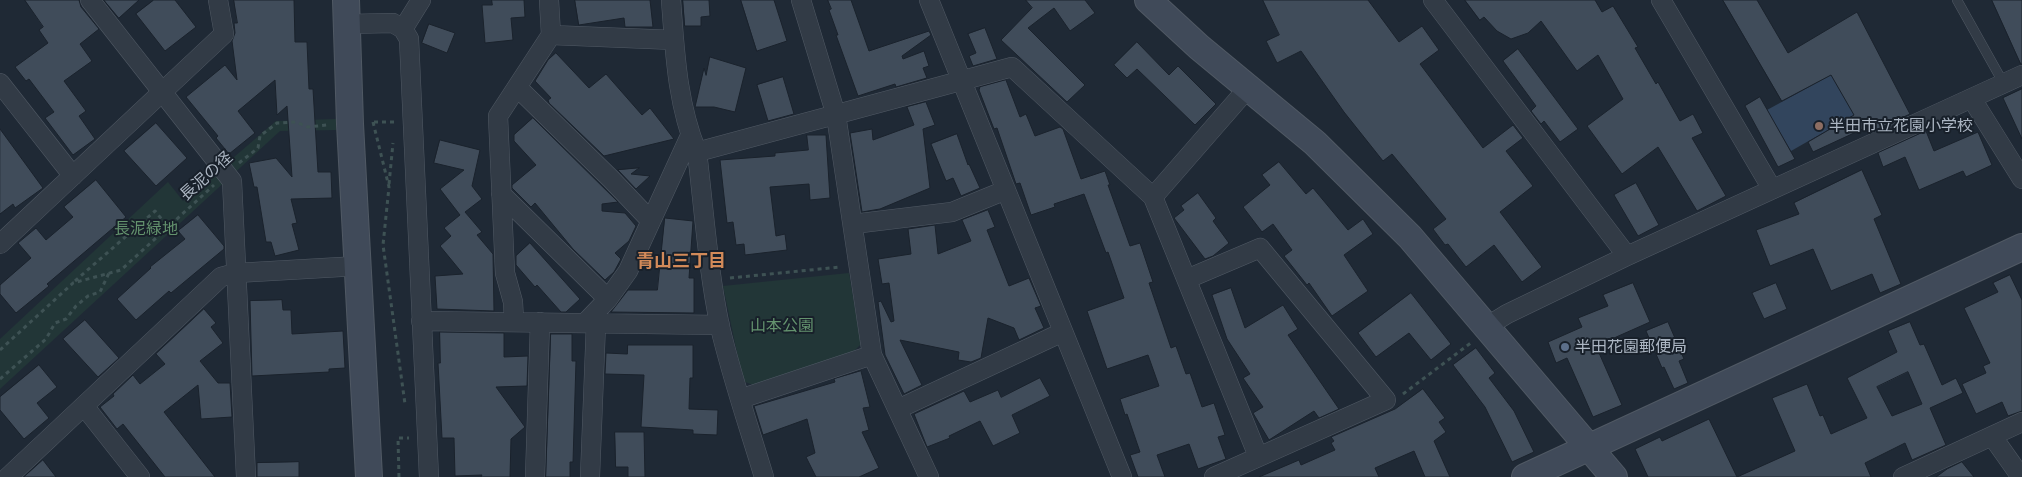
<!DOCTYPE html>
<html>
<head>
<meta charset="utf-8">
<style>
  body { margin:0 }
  canvas { display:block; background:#1f2935 }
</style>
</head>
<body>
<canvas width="2022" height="477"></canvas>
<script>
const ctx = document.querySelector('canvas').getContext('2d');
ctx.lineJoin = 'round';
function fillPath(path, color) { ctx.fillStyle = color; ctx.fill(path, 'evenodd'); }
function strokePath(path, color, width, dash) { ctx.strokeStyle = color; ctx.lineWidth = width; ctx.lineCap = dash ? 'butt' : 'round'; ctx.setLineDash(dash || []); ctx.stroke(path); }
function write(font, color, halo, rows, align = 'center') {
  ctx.font = font + ' "Exo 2","Noto Sans JP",sans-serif'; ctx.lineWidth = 4; ctx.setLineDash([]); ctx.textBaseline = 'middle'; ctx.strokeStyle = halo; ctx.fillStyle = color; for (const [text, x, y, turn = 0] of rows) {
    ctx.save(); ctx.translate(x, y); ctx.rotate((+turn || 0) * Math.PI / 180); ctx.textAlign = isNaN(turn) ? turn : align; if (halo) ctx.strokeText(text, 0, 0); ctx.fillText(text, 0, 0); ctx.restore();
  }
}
const green = new Path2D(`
  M336 119V130L280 131 0 389V339L168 182 183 201 276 121Z
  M849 273 861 344 854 351 753 385 743 381 723 286Z`);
const water = new Path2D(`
  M1831 75 1854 115 1791 151 1767 110Z`);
const building = new Path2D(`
  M25 0H79L81 7 99 29 80 44 92 61 64 81 86 111 79 116 95 139 73 155 45 118 54 112 29 79 26 81 15 67 48 43 39 30 43 27Z
  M104 0H139L119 18Z
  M154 0H175L196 27 165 51 136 14Z
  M234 0H294L295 42H307L309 89H313L318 172H331L332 198 291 199 297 223 292 224 299 250 275 256 271 242H266L257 187H254L249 163 276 158 292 177 287 106 277 115 275 80 238 111 255 133 229 154 216 138 218 136 186 97 225 65 237 80 232 41 235 33 234 23H237Z
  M492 0H524L525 17 511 18 513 40 485 43 482 5H492Z
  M575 0H650L653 27H625L624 18 579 25Z
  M683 0H709L710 16 701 17V26H685Z
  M741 0H774L787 41 757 51Z
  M828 0H851L869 51 929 31 931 35 902 56 903 59 924 51 929 66 923 68 927 78 896 87 895 84 858 96 836 35H838L829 10 831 9Z
  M1026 0H1085L1095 13 1070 31 1054 8 1028 28 1085 85 1067 102 1001 40 1032 8Z
  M1263 0H1368L1399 42 1422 26 1439 50 1420 64 1483 148 1513 125 1523 138 1506 151 1533 186 1500 212 1542 267 1522 282 1494 245 1466 267 1448 244 1445 245 1433 229 1446 219 1392 154 1383 161 1344 112 1301 51 1277 63 1266 41 1279 35Z
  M1465 0H1595L1602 12 1613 6 1638 47 1635 48 1656 84 1658 82 1680 121 1693 114 1703 133 1692 138 1726 196 1697 211 1658 147 1622 174 1587 126 1623 99 1598 55 1577 71 1541 21 1528 33 1511 39 1497 31 1484 17 1480 20Z
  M1723 0H1757L1788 53 1857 12 1910 114 1869 133 1867 127 1813 152 1808 142 1854 115 1831 75 1782 101Z
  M1992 0H2022V64H2021Z
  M429 24 455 33 447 53 422 43Z
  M985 28 997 59 973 66 969 56 976 53 968 34Z
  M1137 42 1169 75 1178 66 1216 104 1195 125 1137 69 1127 78 1114 65Z
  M1518 49 1578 129 1560 142 1544 121 1541 124 1531 111 1536 106 1503 61Z
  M556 53 589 88 606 74 642 115 650 108 674 139 604 156 549 103 548 100 551 98 535 81 548 60Z
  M710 57 746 68 735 112 714 107H695L704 68 706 75Z
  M783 77 794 114 768 121 757 85Z
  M1006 80 1020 117 1026 114 1035 136 1060 127 1063 129 1081 179 1105 171 1110 185H1108L1130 246 1140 243 1153 282 1149 283 1171 348 1176 346 1186 374 1190 373 1202 407 1214 403 1225 435 1218 437 1226 459 1198 469 1189 444 1157 455 1165 477H1138L1130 455 1140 452 1127 414 1125 415 1120 399 1159 386 1148 355 1107 369 1087 311 1124 298 1108 252 1106 253 1084 194 1054 204 1055 207 1031 215 1020 183 1016 184 997 128 994 129 979 90 980 87Z
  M2022 89V139L2003 98Z
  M1760 97 1795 159 1778 167 1745 106Z
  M926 102 935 125 923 129 930 188 880 209 862 212 850 133 872 129 873 140 914 125 907 107Z
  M533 118 618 202 602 204V211L625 213 636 226 629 241 615 253 621 259 614 272 605 280 573 249 535 203 531 207 512 188V185L536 165 514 141V135Z
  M156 123 187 158 156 186 124 151Z
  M0 129 43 188 15 208 13 204 0 214Z
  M1926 131 1934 151 1978 132 1992 165 1966 177 1963 171 1919 190 1905 157 1883 167 1878 153Z
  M957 134 968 165 969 164 980 188 961 196 953 178 946 181 931 144Z
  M807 135H826L830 198 810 200 809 184 770 187 776 236 785 234 787 250 745 255 744 244 736 245 733 222 727 223 720 160 775 156V153L808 150Z
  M440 140 480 150 472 186 482 199 465 212 482 232 477 235 493 254 494 311 437 309 435 276 463 274 440 246 451 236 444 228 460 215 440 189 464 170 434 163Z
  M1279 162 1306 194 1313 188 1348 230 1363 219 1373 234 1344 255 1368 291 1332 316 1309 283 1307 285 1284 256 1292 250 1273 224 1262 232 1243 207 1270 185 1262 175Z
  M639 168 631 174 650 176 636 189 618 170Z
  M1862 170 1882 215 1874 219 1901 284 1880 293 1872 274 1831 291 1813 249 1770 266 1756 230 1799 214 1794 203Z
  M96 180 126 217 47 284 49 286 16 313 0 294V285L31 258 18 243 36 228 46 240 73 217 64 207Z
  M1636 183 1659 225 1638 236 1614 195Z
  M1198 193 1216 218 1213 221 1229 243 1213 256 1205 259 1174 218 1184 210 1181 206Z
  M988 210 995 227 987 230 1009 286 1029 278 1041 306 1035 308 1044 328 1019 340 1014 328 988 318 981 358 971 362 958 360 959 352 900 340 922 385 904 394 885 355 878 302 881 301 891 322 894 321 889 283 882 284 878 259 911 254 908 229 935 225 938 254 971 241 962 220Z
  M198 215 224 246V249L171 293 169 291 136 320 117 299 151 268 150 267 185 239 178 231Z
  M665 218 693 221 689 278H694V313L611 312 628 290H657Z
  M530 243 580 299 566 312H561L537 285 535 287 516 265V256Z
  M2010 275 2022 300V411L2008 416 2002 402 1976 414 1962 384 1986 373 1983 366 1990 363 1964 308 1998 292 1993 283Z
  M1633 283 1650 322 1596 346 1622 405 1593 417 1567 358 1556 363 1548 342 1582 327 1578 318 1608 306 1603 295Z
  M1776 283 1787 309 1764 319 1752 293Z
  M1231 288 1245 328 1283 305 1298 329 1288 335 1339 409 1319 418 1314 411 1269 440 1253 413 1263 407 1243 378 1250 374 1227 339 1212 295Z
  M1411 293 1451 344 1431 360 1409 333 1376 357 1358 333Z
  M282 300 283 310H291L292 334 343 331 345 368 329 369V372L252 376 250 301Z
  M204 309 216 323 211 327 223 343 200 361 218 383H230L232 417 201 419 198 385 164 412 215 477H165L123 424 117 429 100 407 114 396 113 394 133 375 140 384 165 364 156 354Z
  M85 320 119 358 98 377 63 339Z
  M1668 322 1684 359 1679 361 1688 383 1674 389 1664 367 1662 368 1646 331Z
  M1910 322 1920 345 1924 344 1942 385 1956 378 1963 393 1930 408 1946 445 1912 460 1905 443 1865 463 1871 477H1648L1635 449 1660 437 1662 441 1709 419 1737 477 1795 451 1772 398 1807 384 1820 416 1823 415 1831 434 1867 418 1847 378 1897 352 1888 331ZM1908 372 1922 404 1892 416 1877 387Z
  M440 332 504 333V357L528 356 527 386 496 387 525 427 511 439 510 477H481L482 475 455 476 454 438H442L438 363H440Z
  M551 334H572V361H576L573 462H570V477H546Z
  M628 345H693V378H690L689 409 718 410 717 435 693 434V430L641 427 644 375 605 374 606 353 627 354Z
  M1476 348 1495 373 1489 378 1514 411 1534 452 1512 462 1485 407 1453 365Z
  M39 365 57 387 37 403 49 418 24 439 0 410V397Z
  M861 371 870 407 863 408 869 430 862 432 879 468 859 477H816L806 457 815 453 807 419 763 435 754 406 835 382 834 379Z
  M1040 378 1050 396 1012 415 1020 433 993 446 980 421 949 436 950 438 927 447 914 414 964 391 970 402 998 390 1001 397Z
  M1423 389 1445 418 1439 422 1446 432 1434 441 1450 477H1425L1414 451 1375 468 1379 477H1259L1299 460 1301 465 1335 450 1331 443 1334 441 1331 437 1395 409Z
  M615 432H644L645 477H628V467H616Z
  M43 460 56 477H24Z
  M299 462V477H257V463Z
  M1962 462 1974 477H1936L1947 469Z`);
const path = new Path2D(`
  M373 122 389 187 383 245 405 404
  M374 122H394
  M239 163 258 148 260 136 277 123 296 122 308 127 327 125
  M389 184 393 143
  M730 278 840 267
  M75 281 155 211 168 227
  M0 350 73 283 121 270 214 185
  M0 379 46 339 55 323 66 319 76 306 88 296 100 292 109 273
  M1403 394 1472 342
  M399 477 398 438H409`);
const lane = new Path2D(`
  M1957 0 2004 84`);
const street = new Path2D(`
  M90 0 232 181 246 477
  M671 0C675 53 677 103 697 152 704 210 708 270 720 327 732 378 749 427 764 477
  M801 0 836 115 872 355 929 477
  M929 0 1122 477
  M1433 0 1627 256
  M1661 0 1772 189
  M347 24 393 23 403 29 409 39 429 477
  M403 29 421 0
  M551 35 674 40
  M0 83 73 176
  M517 87 611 179 651 221
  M1972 99 2022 179
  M697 152 1012 67 1153 197 1258 456
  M501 194 608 299
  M1153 197 1248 88
  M853 224 952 212 1006 190
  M0 244 224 34 218 0
  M1187 279 1260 248 1386 400 1214 477
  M421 321 720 325
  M514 321 513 302 505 273 498 116 551 35 549 0
  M585 323 608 299 628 271 690 136
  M1486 327 1507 314 1627 256 2022 75
  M740 399 872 355
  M84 406 140 477
  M898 409 1063 332
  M1992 436 2021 477
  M8 477 221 277 236 273 358 266
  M535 477 540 322
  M590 477 596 323
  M1903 477 2022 422`);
const secondary = new Path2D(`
  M346 0 350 124 369 477
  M1148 0 1199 47 1315 143 1410 237 1614 477
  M1525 477 2022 247`);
const markers = [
  [1819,126,5,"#8d6e63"],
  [1565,347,5,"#5c6f8a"]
];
const poiNames = [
  ["半田市立花園小学校",1829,126],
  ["半田花園郵便局",1575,347]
];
const streetNames = [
  ["長泥の径",206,176,-42]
];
const parkNames = [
  ["長泥緑地",146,229],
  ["山本公園",782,326]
];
const neighbourhoodNames = [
  ["青山三丁目",681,261]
];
fillPath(green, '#223637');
fillPath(water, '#32455d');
fillPath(building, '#404c5a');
strokePath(building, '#1a222c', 1);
strokePath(lane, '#505964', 10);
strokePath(street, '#505964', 20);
strokePath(secondary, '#505964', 28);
strokePath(path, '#3e5254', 3, [4, 4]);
strokePath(lane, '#323b46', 9);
strokePath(street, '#323b46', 19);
strokePath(secondary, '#404a59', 26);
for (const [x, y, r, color] of markers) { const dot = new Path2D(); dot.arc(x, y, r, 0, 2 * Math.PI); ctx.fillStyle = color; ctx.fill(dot); strokePath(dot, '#18202a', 2); }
write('16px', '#acb6c3', '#18202a', poiNames, 'left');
write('16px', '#acb6c3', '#18202a', streetNames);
write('16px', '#64936e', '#18202a', parkNames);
write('bold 18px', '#d28a59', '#18202a', neighbourhoodNames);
</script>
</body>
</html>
